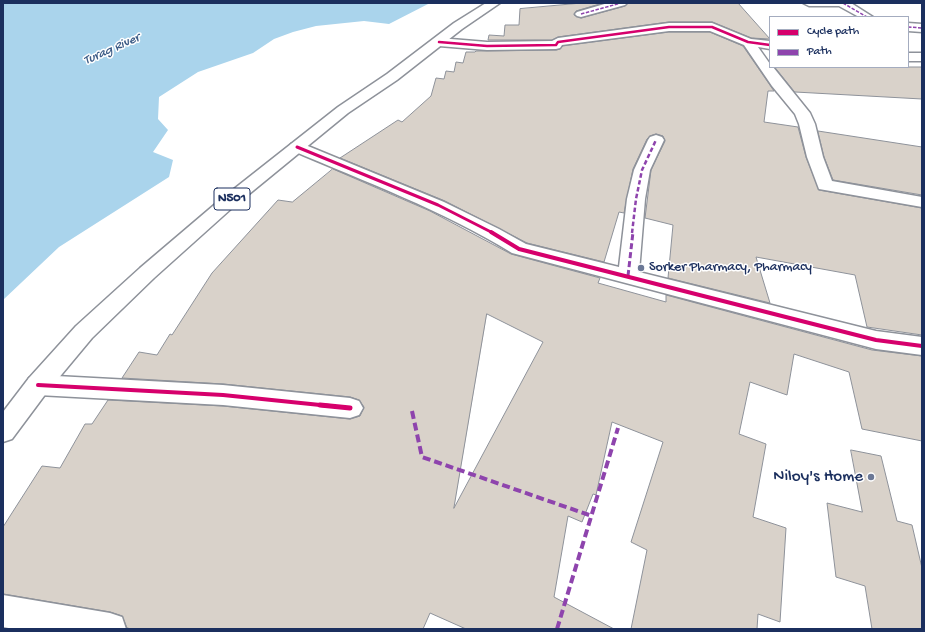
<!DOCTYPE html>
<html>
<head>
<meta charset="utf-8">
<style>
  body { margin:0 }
  #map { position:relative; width:925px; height:632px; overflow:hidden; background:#fff; font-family:"Gochi Hand",sans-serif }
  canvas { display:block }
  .frame { position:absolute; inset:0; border:4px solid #1b2f5e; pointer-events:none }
  .legend { position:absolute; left:769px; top:16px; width:140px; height:52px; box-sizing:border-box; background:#fff; border:1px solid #a4acbf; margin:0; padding:5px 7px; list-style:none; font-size:12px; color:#1b2f5e }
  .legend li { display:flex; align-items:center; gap:8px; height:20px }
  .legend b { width:20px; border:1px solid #a4acbf }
</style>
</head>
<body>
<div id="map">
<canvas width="925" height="632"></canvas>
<div class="frame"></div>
<ul class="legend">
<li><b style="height:5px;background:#d6006c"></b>Cycle path</li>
<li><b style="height:5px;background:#8e44ad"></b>Path</li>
</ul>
</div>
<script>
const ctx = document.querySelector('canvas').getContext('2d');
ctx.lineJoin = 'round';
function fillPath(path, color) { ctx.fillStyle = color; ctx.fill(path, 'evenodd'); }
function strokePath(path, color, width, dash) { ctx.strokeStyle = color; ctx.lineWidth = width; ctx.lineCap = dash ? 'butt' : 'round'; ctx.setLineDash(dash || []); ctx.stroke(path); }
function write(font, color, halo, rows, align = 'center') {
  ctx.font = font + ' "Gochi Hand",sans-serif'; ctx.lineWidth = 3; ctx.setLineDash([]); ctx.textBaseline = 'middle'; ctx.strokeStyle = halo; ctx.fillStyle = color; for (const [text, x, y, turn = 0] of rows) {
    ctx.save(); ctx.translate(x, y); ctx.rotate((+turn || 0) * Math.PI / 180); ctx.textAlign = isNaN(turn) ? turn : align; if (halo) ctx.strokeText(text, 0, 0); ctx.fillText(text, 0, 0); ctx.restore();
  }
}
const water = new Path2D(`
  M3 3H430L389 24 364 21 316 26 293 32 274 39 253 53 198 72 159 97 158 119 168 130 153 152 173 160 169 177 59 247 3 300Z`);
const building = new Path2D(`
  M582 3H603L576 11 574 15 581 18 625 6 628 3H738L770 39 751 38 712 22H669L558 37 552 40H488L489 35 504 36 505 25H519L520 9Z
  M669 32H710L743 46 774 91H768L764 122 798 127 806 157 819 190 922 208V335L867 327 855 275 756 257 770 303 668 278 673 225 645 218 651 170 665 141 663 136 656 134 650 136 647 139 633 169 624 213 619 212 604 262 527 243 445 201 340 158 398 120 402 122 431 96 436 78 444 79 446 71 454 72 456 62 463 63 466 52H475L476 51 556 50 560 49 563 46Z
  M775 67H922V99L795 92Z
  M818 131 922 147V195L833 180 824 157Z
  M333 169 430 211 511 254 600 278 598 283 666 302V295L872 350 922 356V441L862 429 849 372 794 354 787 395 750 382 739 434 766 444 753 517 786 528 780 622 758 614 757 629H631L647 550 631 542 663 442 612 422 596 495 593 494 582 522 568 516 554 597 614 629H466L430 613 423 629H132L127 628 122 616 110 612 3 594V527L42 466 60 468 85 424H92L108 400 223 406 350 419 360 416 364 407 359 400 350 397 223 384 122 378 139 352 157 355 170 334 172 335 212 273 278 200 292 202ZM487 314 543 342 454 508Z
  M851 450 881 456 897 521 912 525 922 568V629H872L865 586 836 577 827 503 862 512Z`);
const street = new Path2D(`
  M608 3H627L625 5 581 17 577 16 575 14 577 12Z
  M803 3H851L873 17H859L839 6H809Z
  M669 23H712L751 39 770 41V49L758 47 770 64V67H773L810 113 815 124 823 157 832 181 922 197V207L819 189 807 157 799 124 795 114 772 86 744 45 710 31H669L562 45 560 48 556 49 487 50 439 46 435 45 433 42 435 39 439 38 487 42 552 41 558 38Z
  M908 23 922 24V32L908 31Z
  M908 53H922V61H908Z
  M656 135 662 137 664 140 650 170 645 199 639 272 876 331 922 337V355L876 349 512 253C442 210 366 182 291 150L289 147 291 144 297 142 303 144 444 202 499 229 526 244 619 267 627 199 634 170 648 140 650 137Z
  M38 375 223 385 350 398 359 401 363 408 359 415 350 418 223 405 38 395 29 392 26 385 29 378Z
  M3 595 110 613 122 617 126 629H14L3 627Z`);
const highway = new Path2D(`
  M486 3H500L462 29 397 80 348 113 232 208 154 278 92 338 47 392 12 439 3 442V412L29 378 76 326 140 268 220 200 338 107 387 74 454 23Z`);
const quietFar3 = new Path2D(`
  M809 3H836
  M843 3 867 17
  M581 14 621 3
  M908 27 922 28`);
const quietFar2 = new Path2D(`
  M632 233 636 199 642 170 656 140`);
const quietFar1 = new Path2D(`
  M628 276 633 232`);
const quiet = new Path2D(`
  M412 411 422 457 592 516
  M557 629 618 428`);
const cyclewayFar3 = new Path2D(`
  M439 42 487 46 556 45 558 42 669 27H712L748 42 770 45`);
const cyclewayFar2 = new Path2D(`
  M297 147 438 205 493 233`);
const cyclewayFar1 = new Path2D(`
  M491 232 519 249 876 340 922 346
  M38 385 223 395 330 406`);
const cycleway = new Path2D(`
  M320 405 350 408`);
const markers = [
  [641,268,4,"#6b7896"],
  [871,477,4,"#6b7896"]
];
const farWaternames = [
  ["Turag River",112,50,-24]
];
const shields = [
  [232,199,36]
];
const shieldNames = [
  ["N501",232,199]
];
const poiNames = [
  ["Sorker Pharmacy, Pharmacy",649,268]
];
const nearPoinames = [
  ["Niloy's Home",863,477]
];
fillPath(water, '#aad4ec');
fillPath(building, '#d9d2ca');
strokePath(building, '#8e929a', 1);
strokePath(street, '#8e929a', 3);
strokePath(highway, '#8e929a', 3);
fillPath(street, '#fff');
fillPath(highway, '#fff');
strokePath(quietFar3, '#8e44ad', 1.5, [3.5, 1.5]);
strokePath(quietFar2, '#8e44ad', 2.5, [4.5, 2.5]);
strokePath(quietFar1, '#8e44ad', 3, [6, 3]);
strokePath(quiet, '#8e44ad', 4, [8, 4]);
strokePath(cyclewayFar3, '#d6006c', 2.5);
strokePath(cyclewayFar2, '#d6006c', 3);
strokePath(cyclewayFar1, '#d6006c', 4);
strokePath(cycleway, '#d6006c', 5);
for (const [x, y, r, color] of markers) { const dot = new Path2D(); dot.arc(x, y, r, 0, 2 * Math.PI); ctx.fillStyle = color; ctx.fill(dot); strokePath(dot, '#fff', 1.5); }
write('italic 13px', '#3b5b86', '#fff', farWaternames);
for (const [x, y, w] of shields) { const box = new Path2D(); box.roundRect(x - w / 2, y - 11, w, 22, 3); ctx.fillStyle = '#fff'; ctx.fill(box); strokePath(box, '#1b2f5e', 1); }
write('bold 13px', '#1b2f5e', null, shieldNames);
write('14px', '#1b2f5e', '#fff', poiNames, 'left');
write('17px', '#1b2f5e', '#fff', nearPoinames, 'right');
</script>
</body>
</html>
